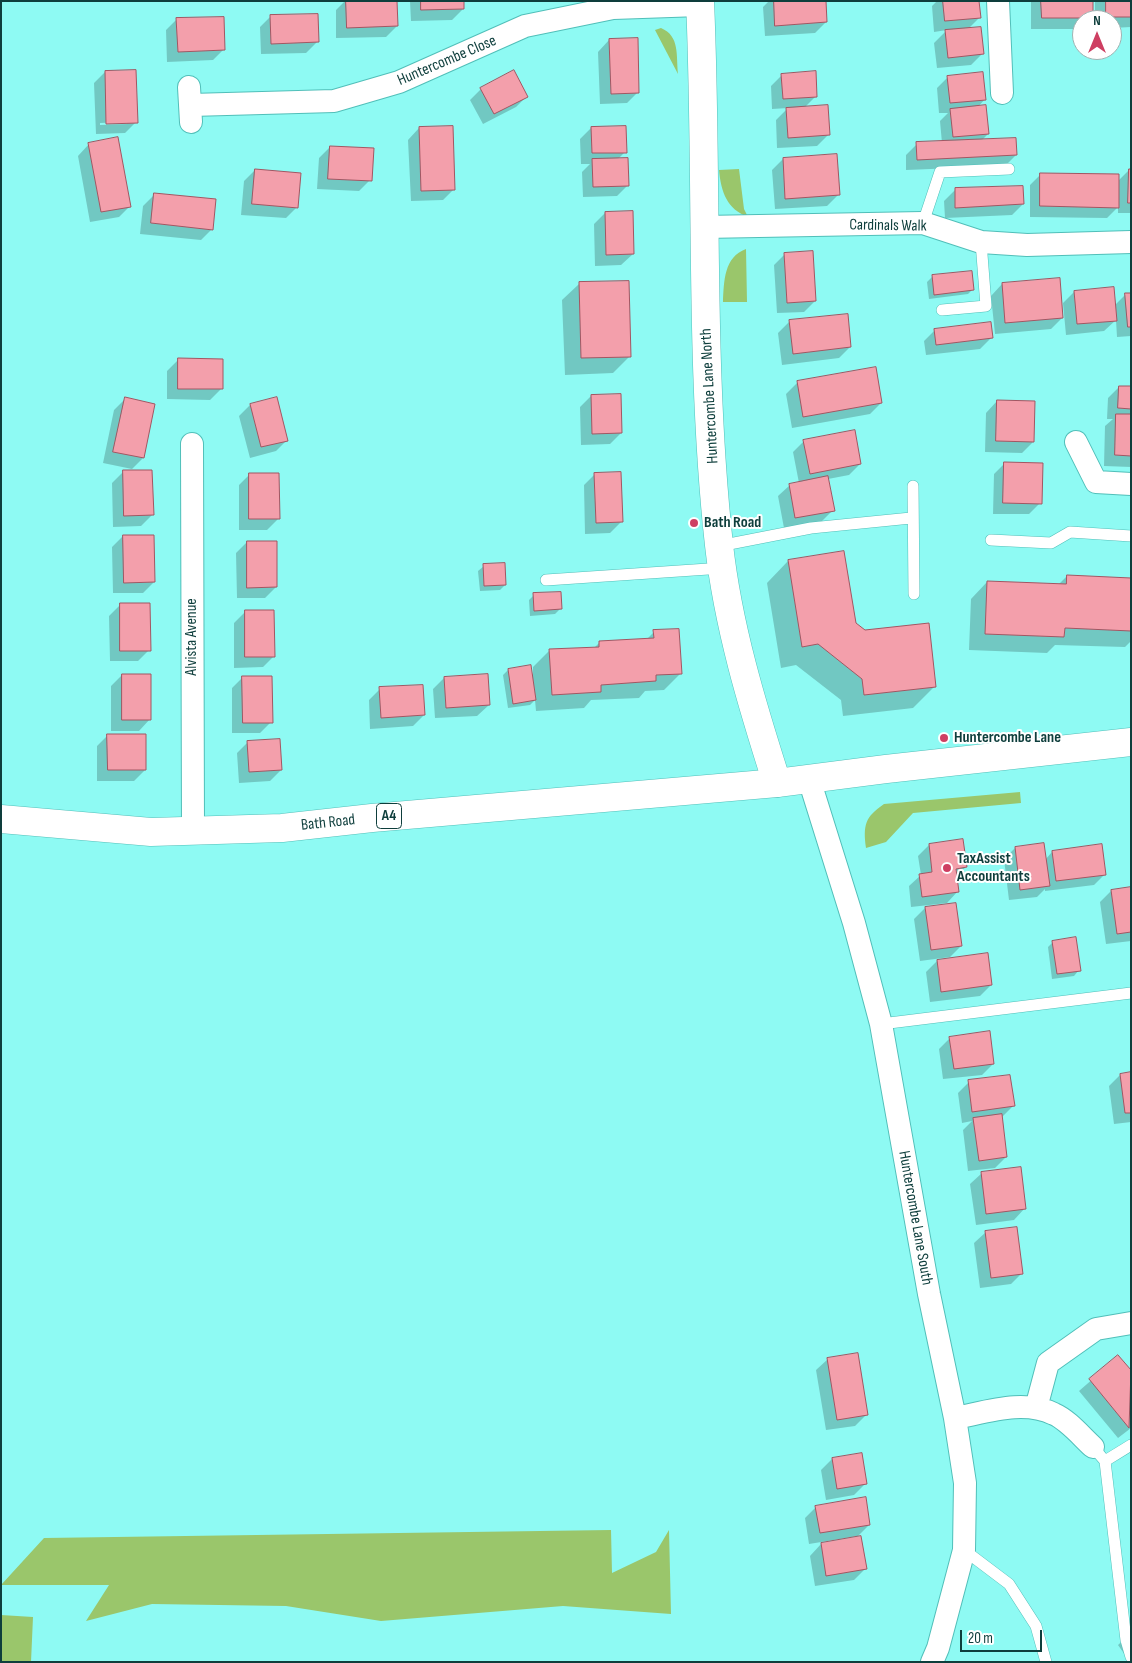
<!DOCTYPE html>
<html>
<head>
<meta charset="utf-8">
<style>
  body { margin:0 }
  #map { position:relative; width:1132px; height:1663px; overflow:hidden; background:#8efaf3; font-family:"Sofia Sans Condensed",sans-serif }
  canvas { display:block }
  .frame { position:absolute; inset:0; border:2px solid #0e3e3c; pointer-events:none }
  .north { position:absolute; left:1072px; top:10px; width:50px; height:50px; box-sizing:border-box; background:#fff; border:1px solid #9fb2b1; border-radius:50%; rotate:0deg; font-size:14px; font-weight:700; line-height:20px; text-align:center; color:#0e3e3c }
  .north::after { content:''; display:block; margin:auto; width:18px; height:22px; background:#ce3f62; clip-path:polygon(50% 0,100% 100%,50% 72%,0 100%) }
  .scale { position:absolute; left:960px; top:1630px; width:82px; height:22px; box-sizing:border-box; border:2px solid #0e3e3c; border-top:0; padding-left:6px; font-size:15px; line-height:18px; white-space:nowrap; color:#0e3e3c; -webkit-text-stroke:4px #fff; paint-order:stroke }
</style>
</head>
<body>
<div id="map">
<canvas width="1132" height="1663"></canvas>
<div class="frame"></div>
<div class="north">N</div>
<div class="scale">20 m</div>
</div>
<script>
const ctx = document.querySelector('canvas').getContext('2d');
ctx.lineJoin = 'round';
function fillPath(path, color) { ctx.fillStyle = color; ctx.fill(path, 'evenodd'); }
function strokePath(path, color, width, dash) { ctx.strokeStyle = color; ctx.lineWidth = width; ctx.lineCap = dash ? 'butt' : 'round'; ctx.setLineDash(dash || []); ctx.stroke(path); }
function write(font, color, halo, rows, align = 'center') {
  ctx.font = font + ' "Sofia Sans Condensed",sans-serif'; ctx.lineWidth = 4; ctx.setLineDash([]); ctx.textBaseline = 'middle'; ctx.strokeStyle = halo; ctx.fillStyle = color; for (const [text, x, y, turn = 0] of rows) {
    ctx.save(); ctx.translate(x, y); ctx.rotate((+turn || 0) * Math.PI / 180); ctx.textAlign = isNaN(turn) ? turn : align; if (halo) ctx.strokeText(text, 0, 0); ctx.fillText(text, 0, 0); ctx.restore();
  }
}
const green = new Path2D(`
  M661 28C680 36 676 55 678 74L655 30Z
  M739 169 744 209 748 217C727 209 721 192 719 170Z
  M746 249 747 302H723C724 281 724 257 746 249Z
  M1020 792 1021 803 913 813 886 842 866 848C863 825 865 817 884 804Z
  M611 1530 612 1573 656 1552 669 1530 671 1614 563 1606 381 1621 286 1606 152 1604 86 1621 109 1585H1L44 1538Z
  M1 1615 33 1617 31 1662H1Z`);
const shadow = new Path2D(`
  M345 1H396L397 26 386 37 336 38V10Z
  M410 1H463V9L452 20 411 21Z
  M769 1H825L826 22 815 33 765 36 763 7Z
  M937 1H978L980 17 967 30 982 54 971 65 937 68 934 43 947 30 934 32 932 6Z
  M1031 1H1092V18L1090 20H1082L1081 29H1031Z
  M1095 1H1131V27L1112 28V20H1095Z
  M271 16 317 42 306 53 261 54 260 27Z
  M177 19 224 49 213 60 167 62 166 30Z
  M609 40 638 92 627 103 600 104 598 52Z
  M105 72 136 122 125 133 96 134 94 83ZM127 122V124L100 125V123Z
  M782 75 816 96 804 108 828 135 817 146 777 148 776 120 788 108 772 109 771 86Z
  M948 77 985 99 977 108 988 134 981 141 1016 155 1005 166 906 170V155L917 144 942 143 940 121 948 113H939L937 88Z
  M481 89 527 96 516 107 483 124 470 100Z
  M419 128 454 189 443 200 411 201 408 140Z
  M591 128 625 152 617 160 628 185 617 196 583 197 582 172 590 164H581L580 139Z
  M89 144 130 206 119 217 90 222 78 156Z
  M330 147 370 180 359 191 317 189 319 158Z
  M783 159 838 195 827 206 775 209 772 170Z
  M255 170 297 207 286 218 241 215 244 181Z
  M1129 170 1131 213H1118V207L1107 218 1030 217V185L1041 174 1118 181Z
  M955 190 1023 204 1012 215 945 218 944 201Z
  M154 195 212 229 201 240 140 234 143 206Z
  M605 213 633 254 621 265 595 266 594 224Z
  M785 254 815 301 804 312 777 313 774 265Z
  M932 277 973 289 968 294 929 299 927 282Z
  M579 284 630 356 613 373 565 375 562 300Z
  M1002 284 1062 318 1051 329 995 334 991 296Z
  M1074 292 1114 306 1125 295 1131 294V336L1117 337 1116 320 1104 331 1066 335 1063 303Z
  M789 322 850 347 839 358 782 365 778 333Z
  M935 330 991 338 980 349 926 355 924 341Z
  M178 360 221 389 210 400 167 399V371Z
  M875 369 881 403 870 414 792 428 786 394 797 383Z
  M1119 387H1131V467L1104 466 1105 426 1113 419H1107L1108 398Z
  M591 396 621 433 610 444 581 445 580 407Z
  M125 399 154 405 143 458 132 469 103 463 114 410Z
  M997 401 1033 442 1022 453 985 452 986 413Z
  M250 405 287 440 276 451 250 458 239 416Z
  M804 441 860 464 849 475 828 479 833 510 822 521 784 528 778 496 790 485 799 483 793 452Z
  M1005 463 1040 503 1029 514H993L994 474Z
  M123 472 152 515 141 526 113 527 112 483Z
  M250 474 278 519 267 530H239V485Z
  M595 474 621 522 610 533 585 534 584 485Z
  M123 536 154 582 143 593H113L112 547Z
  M247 542 276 587 265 598H237L236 553Z
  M788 561 854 623 935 686 913 708 843 716 841 700 796 665 781 668 767 583Z
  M484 566 505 585 500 590 480 591 478 571Z
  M1067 576 1131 579V641L1125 647 1055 645 1047 653 969 650 971 599 987 582 1058 585Z
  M534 595 560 609 555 614 530 616 529 600Z
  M120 605 149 650 138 661H110L109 616Z
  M245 612 274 656 263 667 234 668V623Z
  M654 632 681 673 664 690 645 691 639 698 591 700 584 708 536 711 535 700 530 705 508 708 503 675 508 670 533 674V667L549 651 594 648 599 643 646 640Z
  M122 675 150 719 139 731H111V686Z
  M243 677 271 722 260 733H232V688Z
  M444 678 489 705 477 716 435 718 433 689Z
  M380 689 424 715 413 726 370 729 369 700Z
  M108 735 145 770 134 781H97V746Z
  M248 742 281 770 270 781 239 783 237 753Z
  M929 845 966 867 956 876 958 891 947 903 911 907 909 886 921 875 918 856Z
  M1015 848 1045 860 1052 852 1105 874 1094 885 1045 891V889L1037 897 1009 900 1004 859Z
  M1131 889V941L1106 944 1100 902 1111 891Z
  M925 908 961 946 950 957 920 961 914 919Z
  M1053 942 1079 970 1074 976 1052 979 1048 947Z
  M937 961 991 985 980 996 930 1002 926 972Z
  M950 1038 993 1064 982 1075 943 1079 939 1049Z
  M1131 1073V1122L1114 1124 1109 1086 1120 1075Z
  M969 1082 1013 1106 1002 1117 1006 1157 995 1168 968 1171 963 1130 972 1121 962 1123 958 1093Z
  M982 1173 1025 1208 1014 1220 976 1225 970 1184Z
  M986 1232 1022 1273 1011 1284 980 1288 974 1243Z
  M1118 1357 1131 1372V1428L1118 1438 1079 1391Z
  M828 1359 867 1414 855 1426 826 1430 816 1370Z
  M832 1459 865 1484 854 1495 826 1500 821 1470Z
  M816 1507 869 1525 858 1536 809 1544 805 1518Z
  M821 1544 865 1569 854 1580 815 1586 810 1556Z
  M1131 1633 1130 1662 1118 1645Z`);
const building = new Path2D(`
  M346 1H397L398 26 347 28Z
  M421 1H464V9L421 10Z
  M774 1H826L827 22 775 26Z
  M943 1H979L981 18 945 21Z
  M1041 1H1093V18H1042Z
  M1106 1H1131V17H1106Z
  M318 14 319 42 271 44 270 15Z
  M224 17 225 50 178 52 176 18Z
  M981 27 984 54 948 58 945 30Z
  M638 38 639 93 611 94 609 39Z
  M136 70 138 123 106 124 105 71Z
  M514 70 528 97 494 114 480 88Z
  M816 71 817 97 783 99 781 74Z
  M983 72 986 100 950 103 947 76Z
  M828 105 830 135 788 138 786 108Z
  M986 105 989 134 953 137 950 109Z
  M453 126 455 190 421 191 419 127Z
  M626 126 627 153H592L591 127Z
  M118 137 131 207 101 212 88 143Z
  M1016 138 1017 155 917 160 916 142Z
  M330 146 374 148 372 181 328 179Z
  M837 154 840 195 785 199 783 158Z
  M628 158 629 186 593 187 592 159Z
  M255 169 301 173 298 208 252 204Z
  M1129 169H1131V203H1128Z
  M1040 173 1119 174V208L1040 206Z
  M1023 186 1024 204 955 208V188Z
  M154 193 216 199 213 230 151 223Z
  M633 211 634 254 606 255 605 212Z
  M813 251 816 301 787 303 784 253Z
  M972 271 974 290 934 295 932 275Z
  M1060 278 1063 318 1005 323 1002 283Z
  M629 281 631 357 581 358 579 282Z
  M1114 287 1117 321 1077 324 1074 291Z
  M1125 293H1131V327H1128Z
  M848 314 851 347 793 354 789 320Z
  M991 322 993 338 936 345 934 329Z
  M178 358 223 359V389H178Z
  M876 367 882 403 803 417 797 381Z
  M1119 386H1131V409L1118 408Z
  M621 394 622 433 592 434 591 395Z
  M125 397 155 404 144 458 113 452Z
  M277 397 288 441 261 447 250 404Z
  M997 400 1035 401 1034 442 996 441Z
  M1116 414H1131V456L1115 455Z
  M855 430 861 464 810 474 803 440Z
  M1004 462 1043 463 1042 504 1003 503Z
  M123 470H152L154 515 124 516Z
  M621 472 623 522 596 523 594 473Z
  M249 473H279L280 519H249Z
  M828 476 835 511 795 518 789 484Z
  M123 535H154L155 582 124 583Z
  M247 541H277V587L247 588Z
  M844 551 856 623 865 630 929 623 936 687 864 695 862 679 818 644 802 647 788 560Z
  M505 563 506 585 484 586 483 564Z
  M1067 575 1131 578V631L1065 628 1064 637 985 634 987 581 1066 584Z
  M561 592 562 609 534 611 533 593Z
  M120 603H150L151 651H120Z
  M245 610H274L275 657H245Z
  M679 629 682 674 656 675V681L601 685V692L552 695 549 649 599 647V641L654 638 653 630Z
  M531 665 536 700 513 704 508 669Z
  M122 674H151V720H122Z
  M488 674 490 705 446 708 444 677Z
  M242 676H272L273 723H243Z
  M423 685 425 715 381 718 379 687Z
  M107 734H146V770H108Z
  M280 739 282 770 249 772 247 741Z
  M963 839 967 867 956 869 959 892 922 897 919 874 932 872 929 844Z
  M1044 843 1050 886 1020 890 1015 847Z
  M1102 844 1106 875 1056 881 1052 851Z
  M1131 887V932L1117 934 1111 890Z
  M956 903 962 946 931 950 925 907Z
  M1076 937 1081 971 1057 974 1052 941Z
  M988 953 992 985 941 992 937 960Z
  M990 1031 994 1064 954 1069 949 1037Z
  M1131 1072V1113H1125L1120 1074Z
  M1010 1075 1015 1106 972 1112 968 1080Z
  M1002 1114 1007 1157 979 1161 973 1118Z
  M1021 1167 1026 1209 986 1214 981 1172Z
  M1017 1227 1023 1274 991 1278 985 1231Z
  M858 1353 868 1415 837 1420 827 1358Z
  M1118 1355 1131 1370 1129 1428 1089 1379Z
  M862 1453 867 1484 837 1489 832 1458Z
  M866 1497 870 1525 820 1533 815 1506Z
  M861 1536 867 1569 826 1576 821 1543Z`);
const service = new Path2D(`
  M923 223 940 172 1009 169
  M942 310 986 306 981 242
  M913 486 914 594
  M991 540 1051 543 1070 532 1131 536
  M719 546 811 528 911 518
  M546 580 723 568
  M881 1024 1131 993
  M1093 1447 1105 1461 1126 1640 1131 1657
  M1105 1461 1131 1445
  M964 1550 1009 1584 1036 1626 1046 1662`);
const minor = new Path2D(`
  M998 1 1002 93
  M189 87 191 122
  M191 105 334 101 399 82 525 26 613 8 700 5
  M704 227 923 223 981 242 1027 245 1131 242
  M1076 442 1096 482 1131 484
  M192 444 193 831
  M809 779 854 923 881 1024 929 1294 955 1418 965 1483 964 1550 938 1648 932 1662
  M1036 1408 1048 1363 1096 1329 1131 1323
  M955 1418C987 1412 1023 1399 1054 1414 1068 1420 1081 1436 1093 1447`);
const tertiary = new Path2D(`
  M700 1C708 182 699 364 719 545 728 626 752 705 777 783`);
const primary = new Path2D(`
  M1 819 151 832 282 828 372 818 777 783 886 769 1131 742`);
const markers = [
  [694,523,5,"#ce3f62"],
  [944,738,5,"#ce3f62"],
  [947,868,5,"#ce3f62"]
];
const shields = [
  [389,816,25]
];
const shieldNames = [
  ["A4",389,816]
];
const streetNames = [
  ["Huntercombe Close",447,61,-23],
  ["Cardinals Walk",888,226,1],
  ["Huntercombe Lane North",710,396,-93],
  ["Alvista Avenue",192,637,-90],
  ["Bath Road",328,823,-6],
  ["Huntercombe Lane South",915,1218,80]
];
const poiNames = [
  ["Bath Road",704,523],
  ["Huntercombe Lane",954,738],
  ["TaxAssist",957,859],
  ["Accountants",957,877]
];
fillPath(green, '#9ac66b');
fillPath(shadow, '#0003');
fillPath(building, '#f39fab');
strokePath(building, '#a25662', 1);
strokePath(service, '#51bfb9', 12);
strokePath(minor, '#51bfb9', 24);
strokePath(tertiary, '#51bfb9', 29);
strokePath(primary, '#51bfb9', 29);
strokePath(service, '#fff', 11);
strokePath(minor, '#fff', 22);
strokePath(tertiary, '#fff', 28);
strokePath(primary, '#fff', 28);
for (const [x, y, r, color] of markers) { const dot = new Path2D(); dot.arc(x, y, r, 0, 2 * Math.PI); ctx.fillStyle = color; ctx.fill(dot); strokePath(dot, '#fff', 2); }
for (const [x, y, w] of shields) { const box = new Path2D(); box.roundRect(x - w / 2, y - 12.5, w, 25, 4); ctx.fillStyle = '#fff'; ctx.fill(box); strokePath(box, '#0e3e3c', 1); }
write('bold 15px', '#0e3e3c', null, shieldNames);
write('16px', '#0e3e3c', '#fff', streetNames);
write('bold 16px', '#0e3e3c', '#fff', poiNames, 'left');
</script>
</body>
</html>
